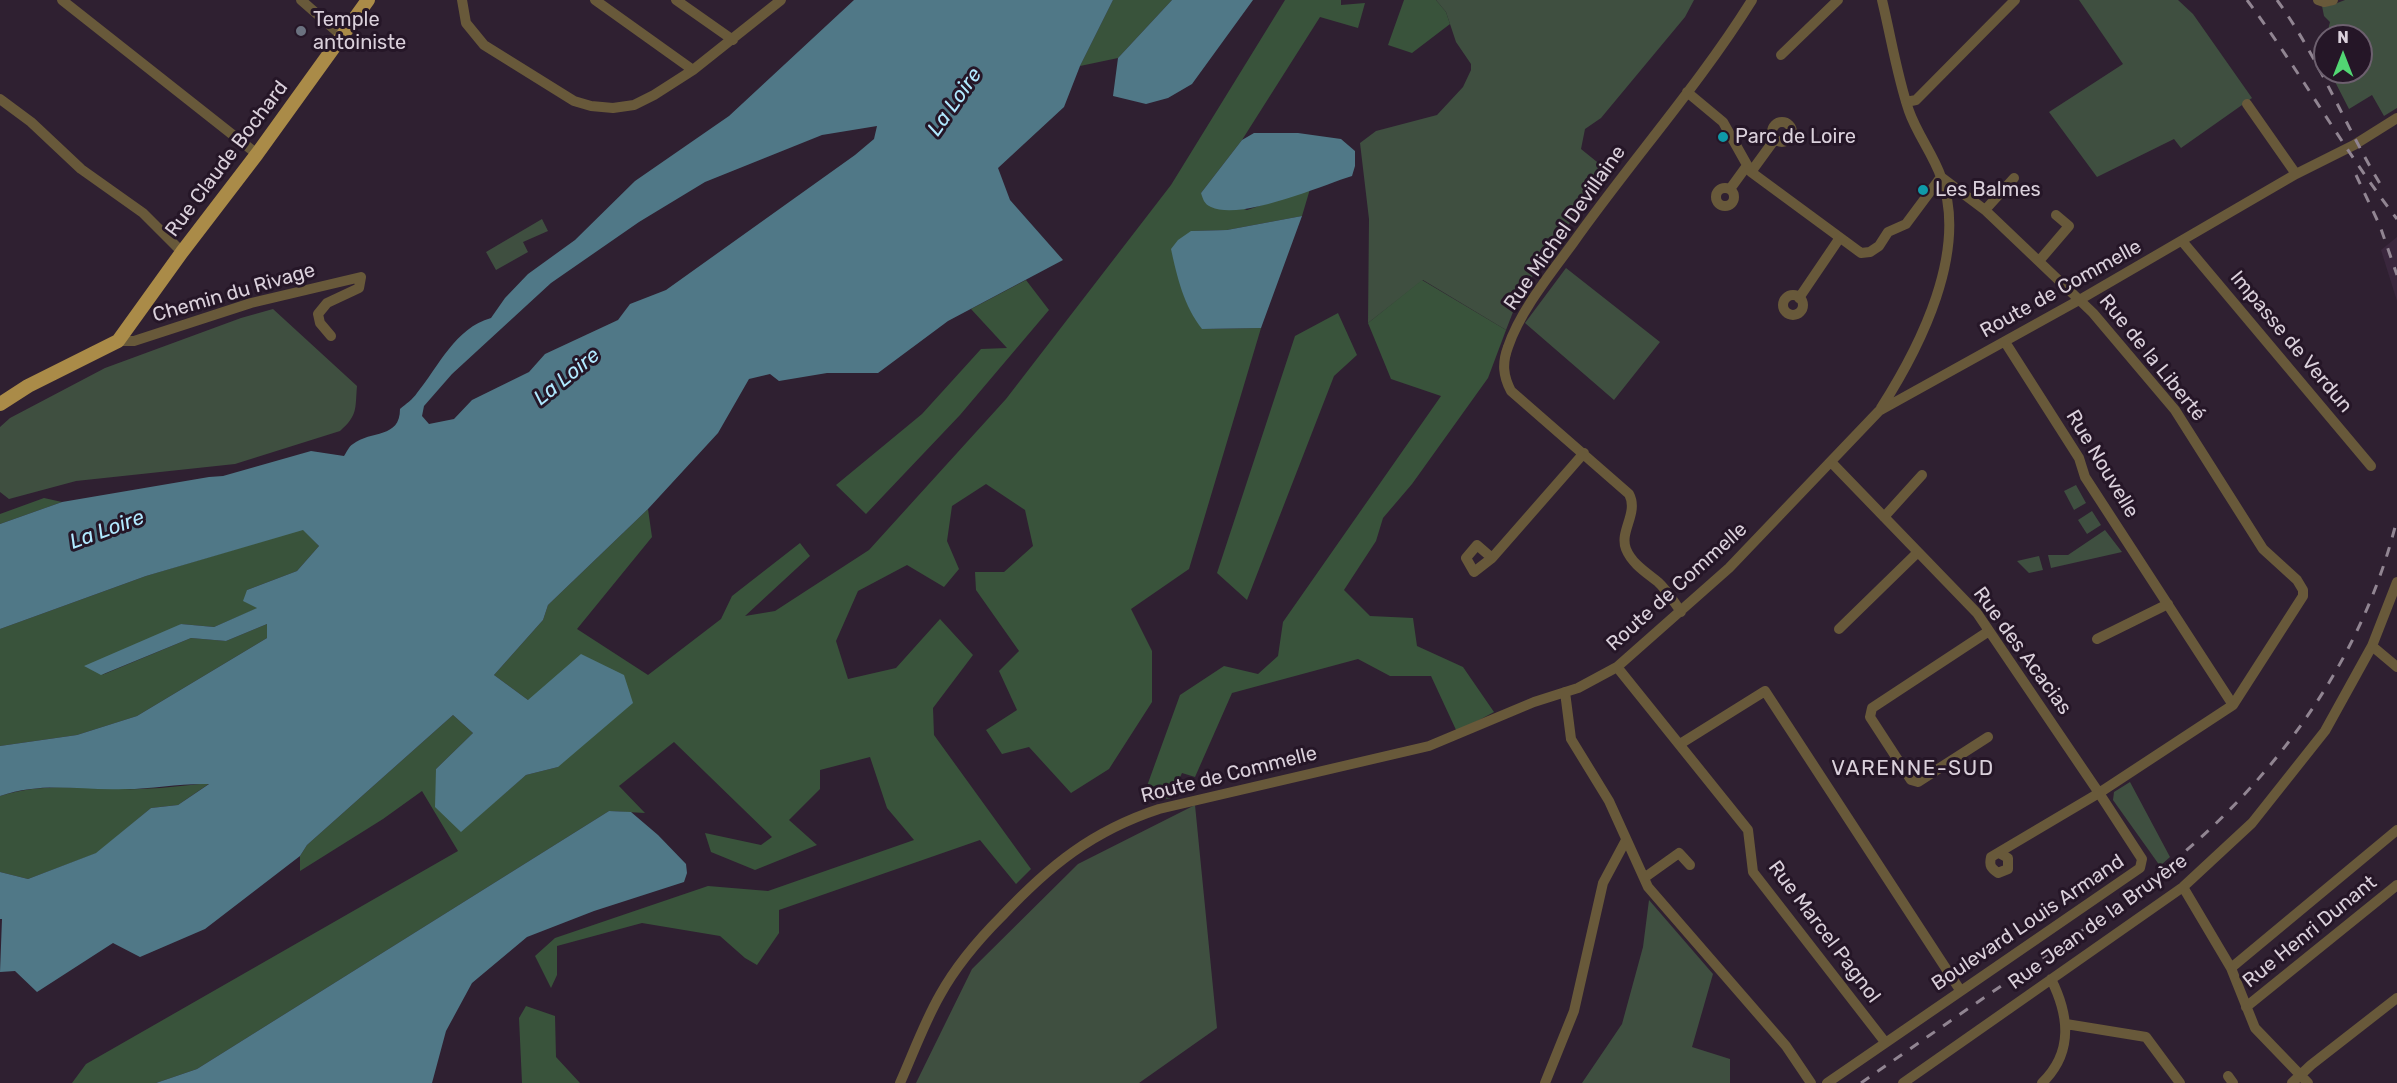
<!DOCTYPE html>
<html>
<head>
<meta charset="utf-8">
<style>
  body { margin:0 }
  #map { position:relative; width:2397px; height:1083px; overflow:hidden; background:#2f2031; font-family:Rubik,sans-serif }
  canvas { display:block }
  .north { position:absolute; left:2313px; top:24px; width:60px; height:60px; box-sizing:border-box; background:#251627; border:2px solid #6d606f; border-radius:50%; rotate:0deg; font-size:16px; font-weight:700; line-height:24px; text-align:center; color:#dad0db }
  .north::after { content:''; display:block; margin:auto; width:21px; height:27px; background:#52d673; clip-path:polygon(50% 0,100% 100%,50% 72%,0 100%) }
</style>
</head>
<body>
<div id="map">
<canvas width="2397" height="1083"></canvas>
<div class="north">N</div>
</div>
<script>
const ctx = document.querySelector('canvas').getContext('2d');
ctx.lineJoin = 'round';
function fillPath(path, color) { ctx.fillStyle = color; ctx.fill(path, 'evenodd'); }
function strokePath(path, color, width, dash) { ctx.strokeStyle = color; ctx.lineWidth = width; ctx.lineCap = dash ? 'butt' : 'round'; ctx.setLineDash(dash || []); ctx.stroke(path); }
function write(font, color, halo, rows, align = 'center') {
  ctx.font = font + ' Rubik,sans-serif'; ctx.lineWidth = 6; ctx.setLineDash([]); ctx.textBaseline = 'middle'; ctx.strokeStyle = halo; ctx.fillStyle = color; for (const [text, x, y, turn = 0] of rows) {
    ctx.save(); ctx.translate(x, y); ctx.rotate((+turn || 0) * Math.PI / 180); ctx.textAlign = isNaN(turn) ? turn : align; if (halo) ctx.strokeText(text, 0, 0); ctx.fillText(text, 0, 0); ctx.restore();
  }
}
const built = new Path2D(`
  M2397 237V301L2381 250Z`);
const green = new Path2D(`
  M1436 0H1694L1685 17 1601 118 1585 129 1581 149 1607 170 1520 294 1506 330 1423 280 1368 323 1369 219 1360 143 1376 131 1437 115 1463 87 1471 70V64L1456 42 1446 12Z
  M2079 0H2178L2193 14 2252 98 2181 148 2174 139 2097 177 2049 112 2123 64Z
  M2345 0H2397V108L2384 116 2372 95 2349 109 2330 72H2361V36H2328L2327 34 2330 22 2324 16 2322 6 2332 5Z
  M542 219 548 231 523 242 528 252 496 270 486 252Z
  M1566 268 1660 342 1614 400 1525 323Z
  M273 309 357 386C355 409 358 415 340 431L235 464 76 481 9 499 0 492V427L10 418 105 368 241 318Z
  M2076 485 2086 503 2074 510 2064 491Z
  M2092 511 2101 525 2087 534 2078 520Z
  M2105 530 2122 552 2051 568 2048 555H2068Z
  M2039 556 2043 570 2029 573 2017 561Z
  M2130 782 2170 857 2160 866 2113 800 2114 792Z
  M1195 805 1217 1028 1139 1083H916L972 969 1078 864Z
  M1649 900 1713 974 1692 1047 1730 1059V1083H1582L1622 1024 1643 947Z`);
const forest = new Path2D(`
  M1113 0H1172L1118 58 1080 66Z
  M1285 0H1341V5L1365 3 1358 28 1320 17 1242 140 1201 193 1247 210 1310 189 1302 216 1227 230 1191 231 1202 329 1261 328 1189 569 1131 609 1152 651V702L1109 769 1071 793 1029 747 1002 754 986 730 1017 710 999 671 1019 651 976 590 975 572H1004L1033 546 1025 510 986 484 952 506 947 541 959 569 944 587 907 565 858 591 836 641 848 679 896 668 940 619 973 655 933 708 934 735 1031 869 1016 884 980 840 779 910V933L757 965 745 958 720 936 642 923 557 946V975L551 988 535 956 555 938 708 886 768 891 914 840 887 808 870 757 820 770V789L789 820 817 845 755 870 711 852 705 833 761 845 772 837 674 742 619 786 645 813 609 811 197 1069 156 1083H72L86 1064 458 851 422 791 383 819 300 871V856L307 845 453 715 473 733 436 769 461 831 526 775 558 767 528 700 494 675 543 620 548 605 648 509 652 537 577 629 648 675 721 619 732 596 800 543 810 556 745 616 775 611 869 550 1006 399 1171 185Z
  M1404 0H1436L1446 12 1450 24 1412 53 1388 45Z
  M1026 280 1049 310 960 415 866 514 836 485 922 414 981 349 1007 348 971 309Z
  M1422 280 1506 330 1488 378 1412 484 1383 518 1376 541 1344 590 1370 616 1413 618 1417 646 1463 667 1494 712 1457 732 1431 676H1390L1358 659 1232 693 1195 777 1182 773 1170 799 1143 797 1180 695 1224 666 1258 674 1278 656 1283 622 1441 396 1391 379 1368 323Z
  M1338 313 1357 355 1334 376 1247 600 1217 573 1295 336Z
  M44 498 62 502 0 524V514Z
  M303 529 319 546 297 571 247 590 258 608 214 627 181 624 102 675 191 638 226 641 267 624V638L137 716 77 735 0 746V629L146 576Z
  M210 783 178 805 151 808 97 853 28 879 0 872V796C40 783 80 788 121 789 150 790 181 786 210 783Z
  M526 1006 555 1016 556 1057 580 1083H522L519 1018Z`);
const water = new Path2D(`
  M854 0H1113L1080 66 1064 107 998 168 1010 200 1063 260 948 321 878 373H827L779 381 770 374 749 379 718 433 648 509 548 605 543 620 494 675 528 700 581 654 624 675 633 703 558 767 526 775 461 832 435 807 436 769 473 733 453 715 307 845 300 856 205 929 140 957 113 943 37 992 15 971 0 972 2 919H0V872L28 879 96 853 151 808 178 805 209 784C182 783 153 789 125 789 81 791 44 781 0 796V746L77 735 137 716 267 638V624L226 641 191 638 101 675 84 666 181 624 214 627 257 608 243 601 247 590 297 571 319 546 303 530 146 576 0 629V524L62 502 209 477 223 476 311 451 344 456C346 453 349 446 353 444 371 430 400 439 400 409 406 404 413 399 417 393 439 366 455 328 491 318L505 298 528 274 575 240 635 181 729 116ZM877 126 874 139 855 155 666 290 630 304 618 320 545 354 529 372 472 400 454 419 429 424 422 416 424 406 452 374 551 283 639 222 705 182 822 135Z
  M1172 0H1253L1192 84 1168 98 1146 104 1113 96 1118 58Z
  M1254 133H1298L1341 139 1355 151V166L1352 176C1320 186 1241 221 1211 207 1204 204 1203 199 1201 193L1242 140Z
  M1302 216 1261 328 1202 329C1184 306 1177 277 1171 249L1178 240 1191 231 1227 230Z
  M609 811 631 812 658 835 686 864 687 873 684 882 594 911 527 937 472 983 446 1031 432 1083H156L197 1069Z`);
const minor = new Path2D(`
  M62 0 257 154
  M301 0 342 36
  M462 0 466 23 484 45 574 101 591 106 613 108 634 105 654 95 693 70 781 0
  M595 0 693 70
  M676 0 733 40
  M2318 0 2324 2 2333 0
  M1781 55 1838 0
  M1687 92 1723 122 1751 172 1861 253 1870 252 1879 246 1888 232 1906 224 1941 177
  M0 99 31 122 81 169 143 213 182 252
  M1906 102 1916 100 2015 0
  M2247 104 2296 174
  M1772 132a10 10 0 1 1 20 0a10 10 0 1 1-20 0Z
  M1751 172 1775 139
  M1716 197a9 9 0 1 1 18 0a9 9 0 1 1-18 0Z
  M1730 189 1746 167
  M1985 210 2014 178
  M2182 241 2371 466
  M2039 261 2069 226 2056 215
  M1783 305a10 10 0 1 1 20 0a10 10 0 1 1-20 0Z
  M1799 298 1839 239
  M118 341H134L251 303 361 277 359 288 327 303 318 314 320 323 331 336
  M2005 342 2079 458 2085 477 2233 705
  M1881 408C1920 347 1969 251 1941 177 1933 154 1917 134 1909 111 1897 76 1891 37 1882 0
  M1831 462 1977 613 2099 793 1991 857C1989 866 1991 868 1998 873L2008 869V858L1999 853
  M1884 517 1922 475
  M1492 558 1474 572 1466 558 1477 545 1492 558 1584 453
  M2397 582 2372 646 2397 667
  M1681 612C1674 602 1667 590 1658 582 1647 573 1632 564 1626 549 1619 531 1639 513 1629 494L1511 391C1503 376 1502 363 1508 347 1520 311 1551 273 1573 243 1631 161 1699 85 1752 0
  M1839 629 1918 552
  M2097 639 2168 604
  M1617 667 1748 830 1753 872 1885 1042
  M1565 692 1571 739 1609 801 1648 887 1786 1046 1811 1083
  M1988 737 1918 782 1911 780 1870 717 1872 708 1989 631
  M1680 744 1765 691 1960 990
  M1644 878 1679 853 1690 865
  M2183 887 2231 968 2255 1028 2308 1083
  M2231 968 2397 830
  M2246 1007 2397 885
  M2066 1024 2146 1037 2180 1083
  M2228 1076 2233 1083
  M900 1083C913 1054 924 1023 940 995 956 966 978 940 1002 916 1049 866 1092 831 1159 809L1429 746 1534 702 1578 688 1617 667 1729 568 1879 411 2081 299 2296 174 2354 145 2397 118
  M1545 1083 1574 1011 1603 883 1626 840
  M1827 1083 2140 868 2142 859 2099 793 2233 705 2303 596V590L2297 580 2263 549 2175 410 2093 313 1985 210 1941 177
  M1903 1083 2183 887 2252 823 2325 731 2372 646
  M2042 1083C2074 1052 2069 1015 2051 979
  M2292 1083 2311 1065 2397 998`);
const major = new Path2D(`
  M0 404 28 386 118 341 182 252 257 154 368 0`);
const rail = new Path2D(`
  M2247 0C2300 71 2343 149 2397 219
  M2277 0C2319 58 2345 126 2382 187
  M2356 175 2380 226 2397 275
  M1861 1083C1917 1044 1973 1005 2029 967 2077 934 2125 902 2169 865 2278 776 2364 656 2397 519`);
const markers = [
  [301,31,6,"#6b7280"],
  [1723,137,6,"#0f9aa8"],
  [1923,190,6,"#0f9aa8"]
];
const poiNames = [
  ["Temple",313,20],
  ["antoiniste",313,43],
  ["Parc de Loire",1735,137],
  ["Les Balmes",1935,190]
];
const streetNames = [
  ["Rue Claude Bochard",227,159,-53],
  ["Rue Michel Devillaine",1565,228,-55],
  ["Route de Commelle",2061,289,-29],
  ["Chemin du Rivage",234,293,-16],
  ["Impasse de Verdun",2291,342,50],
  ["Rue de la Liberté",2152,358,51],
  ["Rue Nouvelle",2102,464,59],
  ["Route de Commelle",1677,587,-42],
  ["Rue des Acacias",2022,651,54],
  ["Route de Commelle",1229,775,-14],
  ["Rue Jean de la Bruyère",2098,922,-36],
  ["Boulevard Louis Armand",2028,923,-34],
  ["Rue Marcel Pagnol",1824,932,53],
  ["Rue Henri Dunant",2310,932,-39]
];
const waterNames = [
  ["La Loire",955,102,-55],
  ["La Loire",567,377,-39],
  ["La Loire",107,530,-20]
];
const neighbourhoodNames = [
  ["VARENNE-SUD",1913,769]
];
fillPath(built, '#3a273d');
fillPath(green, '#3f4f40');
fillPath(forest, '#39533b');
fillPath(water, '#507887');
strokePath(minor, '#68593a', 10);
strokePath(major, '#aa8b48', 14);
strokePath(rail, '#918592', 3, [10, 10]);
for (const [x, y, r, color] of markers) { const dot = new Path2D(); dot.arc(x, y, r, 0, 2 * Math.PI); ctx.fillStyle = color; ctx.fill(dot); strokePath(dot, '#251627', 2); }
write('20px', '#dad0db', '#251627', poiNames, 'left');
write('20px', '#dad0db', '#251627', streetNames);
write('italic 21px', '#b1e9ff', '#251627', waterNames);
ctx.letterSpacing = '1.5px';
write('21px', '#dad0db', '#251627', neighbourhoodNames);
ctx.letterSpacing = '0px';
</script>
</body>
</html>
